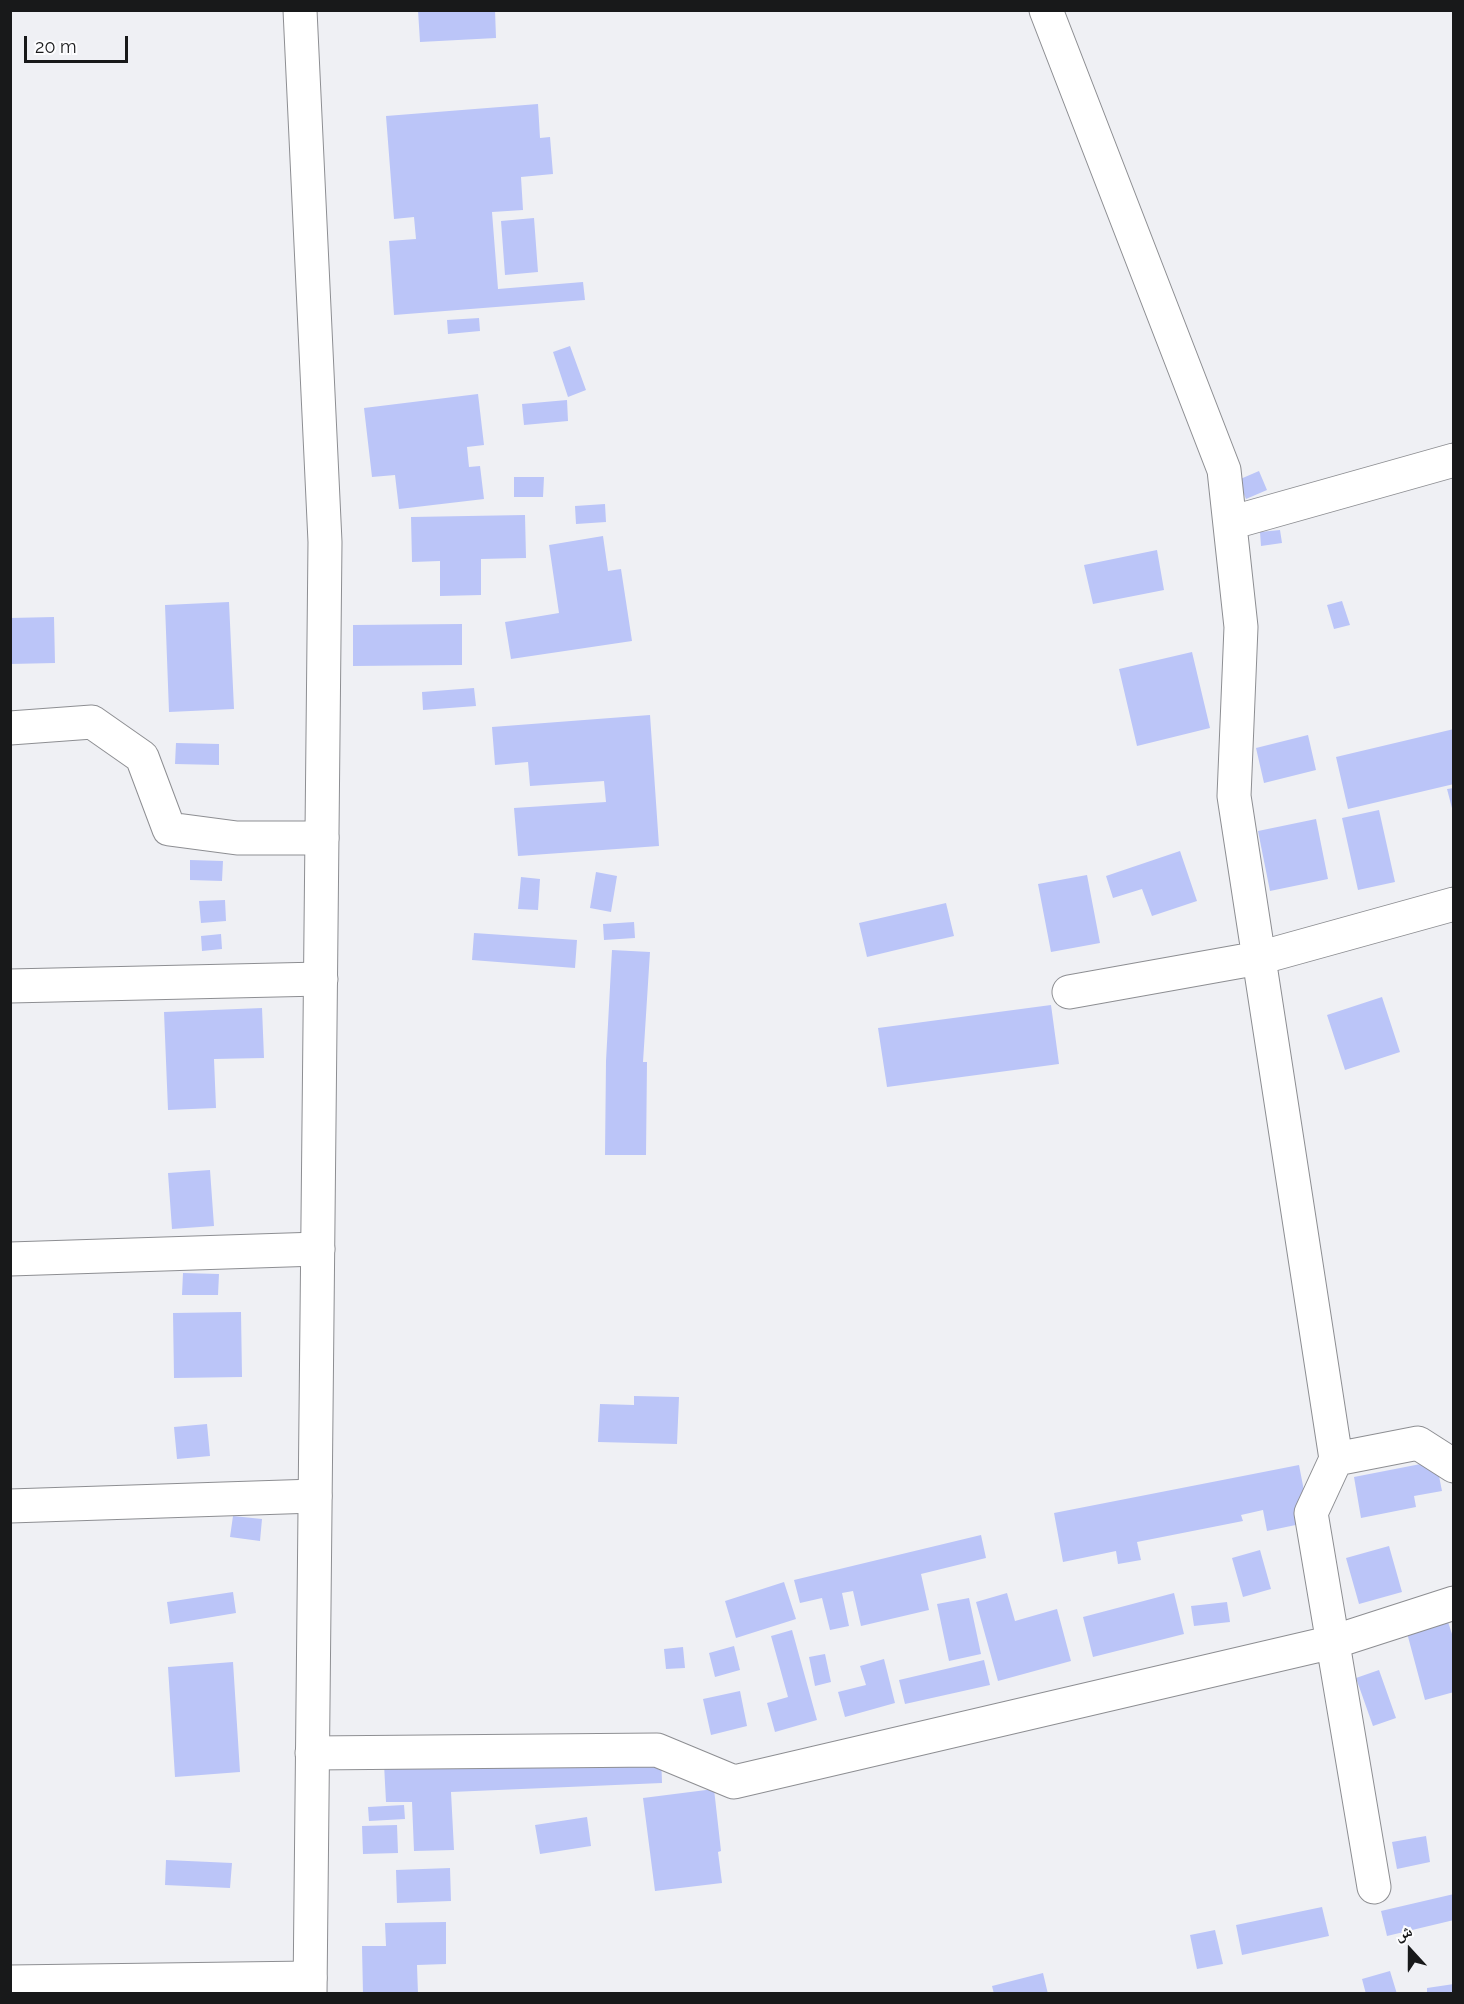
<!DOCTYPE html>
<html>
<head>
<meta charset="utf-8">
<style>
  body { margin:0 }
  #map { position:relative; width:1464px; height:2004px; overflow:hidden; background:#eff0f4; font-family:Raleway,"Noto Naskh Arabic",sans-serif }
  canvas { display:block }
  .frame { position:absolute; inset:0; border:12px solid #18191a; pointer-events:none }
  .north { position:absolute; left:1380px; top:1920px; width:60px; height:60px; -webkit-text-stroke:4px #fdfdff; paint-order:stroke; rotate:339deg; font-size:16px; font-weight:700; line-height:24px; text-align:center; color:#18191a }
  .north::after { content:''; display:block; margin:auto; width:21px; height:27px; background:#18191a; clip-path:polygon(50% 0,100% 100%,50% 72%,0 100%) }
  .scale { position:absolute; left:24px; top:36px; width:104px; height:27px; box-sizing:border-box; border:3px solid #18191a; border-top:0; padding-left:8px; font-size:18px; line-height:21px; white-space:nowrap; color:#18191a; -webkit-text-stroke:4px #fdfdff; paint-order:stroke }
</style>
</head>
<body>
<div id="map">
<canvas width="1464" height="2004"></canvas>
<div class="frame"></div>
<div class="north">ش</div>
<div class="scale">20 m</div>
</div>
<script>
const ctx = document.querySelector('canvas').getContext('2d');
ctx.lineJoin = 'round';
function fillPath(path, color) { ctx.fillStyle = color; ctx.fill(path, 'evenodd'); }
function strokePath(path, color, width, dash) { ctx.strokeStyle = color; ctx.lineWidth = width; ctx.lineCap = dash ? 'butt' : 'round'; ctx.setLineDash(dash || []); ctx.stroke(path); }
const building = new Path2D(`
  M418 10H495L496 38 420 42Z
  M538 104 540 138 550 137 553 174 521 177 523 210 492 212 498 289 583 282 585 300 394 315 389 241 416 239 414 217 394 219 386 116Z
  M534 218 538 272 505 275 501 221Z
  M479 318 480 331 448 334 447 320Z
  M570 346 586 390 568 397 553 352Z
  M478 394 484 445 467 447 469 467 480 466 484 499 399 509 395 475 372 477 364 408Z
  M567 400 568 421 524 425 522 404Z
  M1259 471 1267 490 1246 499 1238 480Z
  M514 477H544L543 497H514Z
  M605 504 606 522 576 524 575 506Z
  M525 515 526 558 481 559V595L440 596V561L412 562 411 517Z
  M1280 530 1282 543 1261 546 1260 532Z
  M603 536 608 571 621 569 632 641 511 659 505 622 559 613 549 545Z
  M1157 550 1164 590 1093 604 1084 565Z
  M1342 601 1350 625 1334 629 1327 605Z
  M229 602 234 709 169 712 165 605Z
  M54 617 55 663 10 664V618Z
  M462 624V665L353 666V625Z
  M1192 652 1210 728 1137 746 1119 669Z
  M474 688 476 706 423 710 422 692Z
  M650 715 659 846 518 856 514 808 606 802 604 781 530 786 528 762 495 765 492 727Z
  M1454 729V784L1348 809 1336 757Z
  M1308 735 1316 770 1264 783 1256 748Z
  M176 743 219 744V765L175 764Z
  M1454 788V812H1453L1447 789Z
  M1379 810 1395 882 1358 890 1342 818Z
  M1316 819 1328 879 1270 891 1258 831Z
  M1180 851 1197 901 1152 916 1142 889 1113 898 1106 876Z
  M190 860 223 861 222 881 190 880Z
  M596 872 617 876 611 912 590 908Z
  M1087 875 1100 943 1051 952 1038 884Z
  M521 877 540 879 538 910 518 909Z
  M225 900 226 921 201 923 199 901Z
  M946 903 954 936 867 957 859 923Z
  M634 922 635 938 604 940 603 924Z
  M474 933 577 940 575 968 472 960Z
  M221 934 222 949 202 951 201 936Z
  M612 950 650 952 643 1062H647L646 1155H605L606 1061Z
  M1382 997 1400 1052 1345 1070 1327 1015Z
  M1051 1005 1059 1064 887 1087 878 1028Z
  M262 1008 264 1058 214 1059 216 1108 168 1110 164 1012Z
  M210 1170 214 1226 172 1229 168 1173Z
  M183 1273 219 1274 218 1295H182Z
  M241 1312 242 1377 174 1378 173 1313Z
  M634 1396 679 1397 677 1444 598 1442 600 1404 634 1405Z
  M207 1424 210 1456 177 1459 174 1427Z
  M1436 1461 1442 1491 1414 1496 1416 1507 1361 1518 1354 1477Z
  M1299 1465 1310 1522 1267 1531 1263 1510 1241 1515 1243 1521 1137 1542 1141 1560 1118 1564 1116 1551 1063 1562 1054 1513Z
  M233 1516 262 1519 260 1541 230 1537Z
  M981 1535 986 1558 921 1574 929 1610 861 1626 853 1591 842 1593 849 1626 830 1630 822 1598 800 1603 794 1580Z
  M1389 1546 1402 1592 1359 1604 1346 1558Z
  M1260 1550 1271 1589 1243 1597 1232 1558Z
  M784 1582 796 1619 736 1638 725 1601Z
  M233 1592 236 1613 170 1624 167 1602Z
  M1007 1593 1015 1621 1057 1609 1071 1661 998 1681 976 1602Z
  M1174 1593 1184 1634 1093 1657 1083 1617Z
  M969 1598 981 1654 949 1661 937 1604Z
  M1227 1602 1230 1622 1194 1626 1191 1606Z
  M1448 1622 1454 1640V1692L1425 1700 1407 1633Z
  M792 1630 817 1720 775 1732 767 1703 788 1697 771 1636Z
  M734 1646 740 1670 715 1677 709 1653Z
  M683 1647 685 1668 666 1669 664 1649Z
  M825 1654 831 1682 815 1686 809 1657Z
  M884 1659 895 1703 845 1717 838 1692 866 1685 860 1666Z
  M984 1660 990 1685 905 1704 899 1680Z
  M233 1662 240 1772 175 1777 168 1667Z
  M1379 1670 1396 1718 1373 1726 1356 1678Z
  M740 1691 747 1726 711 1735 703 1699Z
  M661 1753 662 1783 451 1792 454 1850 414 1851 412 1802H386L384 1764Z
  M714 1789 721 1851 718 1852 722 1883 655 1891 643 1798Z
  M404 1805 405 1819 369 1821 368 1807Z
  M587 1817 591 1846 540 1854 535 1825Z
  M397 1825 398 1853 363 1854 362 1826Z
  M1426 1836 1430 1862 1397 1869 1392 1842Z
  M166 1860 232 1863 230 1888 165 1885Z
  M450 1868 451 1901 397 1903 396 1870Z
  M1454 1894V1920L1387 1936 1381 1911Z
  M1322 1907 1329 1936 1242 1955 1236 1925Z
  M446 1922V1964L417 1965 418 1994H363L362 1946H386L385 1923Z
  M1215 1930 1223 1964 1197 1969 1190 1935Z
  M1390 1971 1397 1994H1366L1362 1979Z
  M1043 1973 1048 1994H994L992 1986Z
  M1454 1984V1994H1427V1988Z`);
const street = new Path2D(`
  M1046 10 1224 470 1241 627 1234 796 1336 1459 1311 1513 1374 1887
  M1230 523 1454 460
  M10 728 92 722 142 757 169 829 237 838H322
  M10 986 321 979
  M1069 992 1259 958 1454 904
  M10 1259 318 1249
  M1336 1459 1418 1443 1454 1466
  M10 1506 315 1496
  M312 1753 657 1750 734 1782 1333 1642 1454 1603
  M10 1982 310 1978`);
const secondary = new Path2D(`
  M300 10 325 542 310 1994`);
fillPath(building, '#bbc5f8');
strokePath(street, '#8d8e92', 35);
strokePath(secondary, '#8d8e92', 35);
strokePath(street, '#fff', 33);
strokePath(secondary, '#fff', 33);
</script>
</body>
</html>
